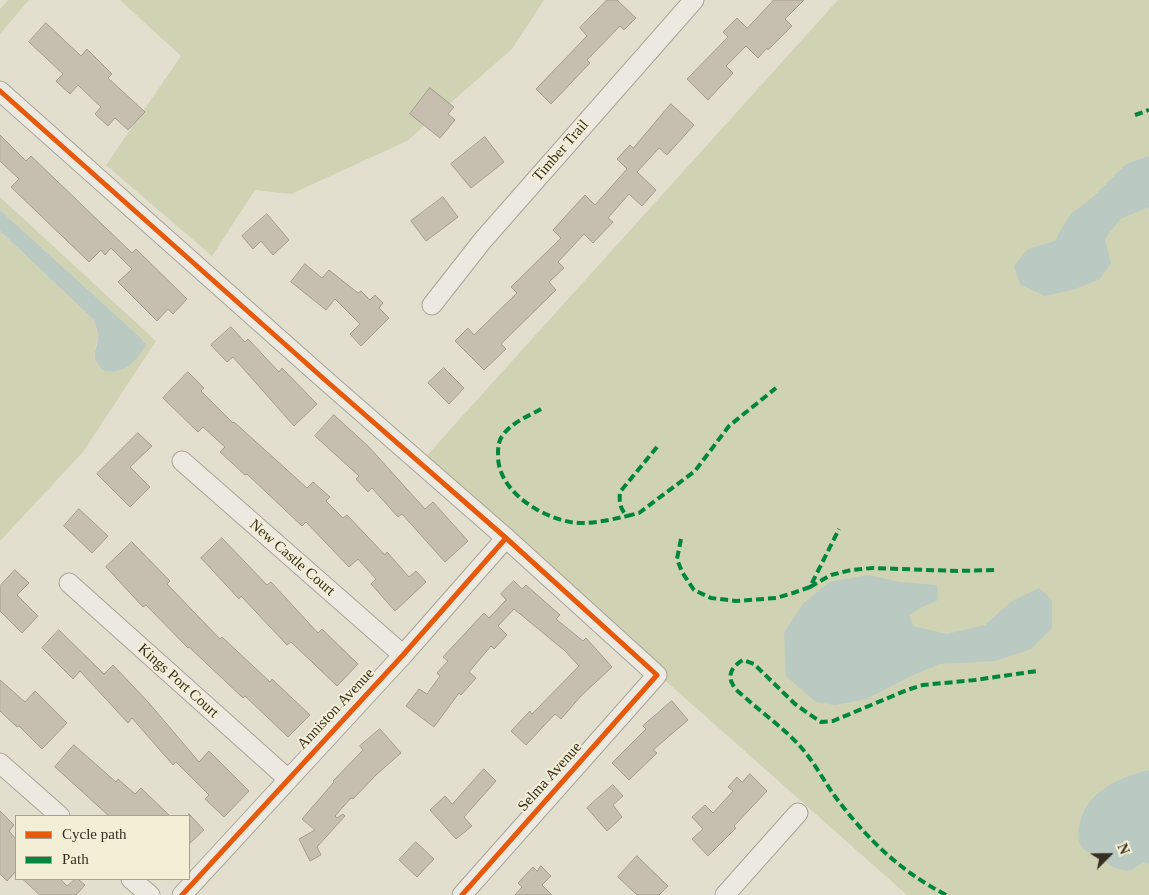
<!DOCTYPE html>
<html>
<head>
<meta charset="utf-8">
<style>
  body { margin:0 }
  #map { position:relative; width:1149px; height:895px; overflow:hidden; background:#e3dfcf; font-family:"Times New Roman",serif }
  canvas { display:block }
  .legend { position:absolute; left:15px; top:815px; width:175px; height:65px; box-sizing:border-box; background:#f3eed6; border:1px solid #a8a18d; margin:0; padding:6px 9px; list-style:none; font-size:15px; color:#372e20 }
  .legend li { display:flex; align-items:center; gap:10px; height:25px }
  .legend b { width:25px; border:1px solid #a8a18d }
  .north { position:absolute; left:1084px; top:830px; width:50px; height:50px; -webkit-text-stroke:4px #f3eed6; paint-order:stroke; rotate:67deg; font-size:14px; font-weight:700; line-height:20px; text-align:center; color:#372e20 }
  .north::after { content:''; display:block; margin:auto; width:18px; height:22px; background:#372e20; clip-path:polygon(50% 0,100% 100%,50% 72%,0 100%) }
</style>
</head>
<body>
<div id="map">
<canvas width="1149" height="895"></canvas>
<ul class="legend">
<li><b style="height:6px;background:#e8590c"></b>Cycle path</li>
<li><b style="height:6px;background:#00873e"></b>Path</li>
</ul>
<div class="north">N</div>
</div>
<script>
const ctx = document.querySelector('canvas').getContext('2d');
ctx.lineJoin = 'round';
function fillPath(path, color) { ctx.fillStyle = color; ctx.fill(path, 'evenodd'); }
function strokePath(path, color, width, dash) { ctx.strokeStyle = color; ctx.lineWidth = width; ctx.lineCap = dash ? 'butt' : 'round'; ctx.setLineDash(dash || []); ctx.stroke(path); }
function write(font, color, halo, rows, align = 'center') {
  ctx.font = font + ' "Times New Roman",serif'; ctx.lineWidth = 4; ctx.setLineDash([]); ctx.textBaseline = 'middle'; ctx.strokeStyle = halo; ctx.fillStyle = color; for (const [text, x, y, turn = 0] of rows) {
    ctx.save(); ctx.translate(x, y); ctx.rotate((+turn || 0) * Math.PI / 180); ctx.textAlign = isNaN(turn) ? turn : align; if (halo) ctx.strokeText(text, 0, 0); ctx.fillText(text, 0, 0); ctx.restore();
  }
}
const green = new Path2D(`
  M8 0H29L0 34V9Z
  M120 0H544L512 49 407 141 291 194 255 190 212 256 106 165 181 56Z
  M838 0H1149V895H907L420 463Z
  M0 197 156 341 83 452 0 541V231L94 320 98 336 94 357 146 345 141 338 0 210Z`);
const water = new Path2D(`
  M1149 156V207L1120 219 1105 239 1111 263 1100 279 1075 289 1045 296 1020 284 1014 266 1028 249 1055 241 1063 226 1072 213 1092 198 1126 164Z
  M0 210 141 338 146 345C134 363 127 373 104 371 88 354 97 355 98 336 98 331 95 325 94 320L0 231Z
  M869 575 899 582 937 585 938 600 922 607 909 615 913 626 947 634 985 625 1012 601 1039 588 1052 600V628L1031 649 995 661 940 664 913 675 866 699 835 705 816 702 786 676 784 633 803 604 829 582Z
  M1149 770V864L1143 862 1130 871C1123 870 1114 869 1109 864 1108 863 1104 859 1104 858 1096 854 1086 854 1081 845 1077 838 1078 830 1080 823 1087 791 1120 777 1149 770Z`);
const building = new Path2D(`
  M607 0H617L636 18 624 30 620 26 587 60 590 63 551 104 536 89 587 36 580 28Z
  M774 0H804L785 19 792 26 768 50 767 48 758 58 746 46 726 66 733 73 708 100 687 79 728 37 723 32 737 18 747 28Z
  M46 23 81 56 87 49 112 74 108 78 145 112 128 130 115 118 108 126 95 114 101 107 78 85 70 94 56 81 63 74 29 42Z
  M430 88 454 107 448 114 455 120 440 138 410 114Z
  M671 104 694 125 667 155 659 148 637 172 656 190 642 206 629 194 608 218 613 222 593 243 584 234 558 262 564 268 549 282 556 290 501 344 506 349 484 370 455 341 468 328 474 335 517 293 511 287 561 238 553 230 585 195 595 205 627 169 617 159 630 145 633 148Z
  M0 135 26 161 31 156 132 253 136 249 187 299 173 314 168 309 157 321 118 282 132 269 111 248 105 255 101 250 89 262 11 187 19 179 0 161Z
  M485 137 504 162 471 188 451 164Z
  M443 197 458 217 426 241 411 221Z
  M267 214 289 240 273 255 261 241 253 249 242 236Z
  M305 264 322 278 329 270 358 293 361 291 370 300 375 295 383 303 379 308 389 318 361 346 350 334 360 324 335 299 326 310 291 282Z
  M231 327 245 342 248 339 279 372 282 368 317 404 294 426 233 357 227 362 211 345Z
  M444 368 464 388 449 404 428 383Z
  M188 372 204 388 201 391 233 423 234 422 307 488 313 482 330 497 326 501 343 518 347 515 385 555 387 552 409 577 416 571 426 582 395 611 371 584 376 579 358 559 349 567 306 522 302 526 247 474 245 475 220 452 225 447 203 427 198 432 163 398Z
  M334 415 368 446 425 509 433 502 468 541 445 562 402 514 398 517 372 488 368 492 356 479 359 476 315 436Z
  M138 433 152 446 130 467 150 487 130 507 97 474Z
  M79 509 108 536 92 553 64 526Z
  M222 538 267 585 271 582 318 633 322 629 358 664 337 686 291 642 287 645 241 596 239 599 201 558Z
  M132 542 170 581 167 584 220 639 222 637 270 682 272 679 310 715 288 737 245 696 243 698 189 647 188 648 146 605 143 607 106 567Z
  M15 570 29 583 17 595 38 616 22 633 0 611V586Z
  M514 581 522 589 526 585 560 615 556 619 583 641 586 638 612 667 581 696 561 719 555 714 526 745 511 731 530 711 532 714 579 666 564 650 514 609 498 626 507 635 494 649 491 646 469 672 476 678 461 695 459 693 434 727 406 706 419 689 427 694 440 676 437 673 448 661 443 657 484 613 489 618 506 600 501 594Z
  M59 630 104 674 113 665 149 703 199 762 209 751 249 791 224 817 205 799 209 795 176 762 173 765 132 718 128 723 80 671 73 679 42 648Z
  M0 680 25 702 35 691 67 723 42 749 19 726 17 727 0 711Z
  M672 701 688 720 653 750 657 753 629 780 612 763 646 729 643 726Z
  M380 729 401 753 377 774 353 799 351 798 335 816 337 818 343 814 345 816 317 847 321 855 310 861 299 839 315 830 302 819 334 782 333 781 363 750 360 746Z
  M74 745 116 782 118 779 135 794 141 788 170 816H109L55 767Z
  M484 769 496 781 464 817 472 826 456 839 430 810 445 796 452 804Z
  M750 774 767 791 734 826 736 828 708 856 692 839 703 829 692 817 705 805 713 813 733 791 728 787 737 777 742 782Z
  M613 785 623 796 613 805 622 817 607 831 587 808Z
  M0 811 14 825 9 831 16 839V871L7 881 0 874Z
  M189 814 204 830 189 844Z
  M416 842 434 859 417 877 399 860Z
  M637 856 668 886 659 895H637L618 877Z
  M541 866 551 876 542 885 552 895H515L522 887 518 883 533 867 537 871Z
  M23 879H60L67 886 75 879H78L85 885 76 895H40Z`);
const minor = new Path2D(`
  M0 91 324 379 506 538 657 675 462 895
  M432 305 483 240 694 0
  M182 461 403 655
  M69 583 288 779
  M0 763 60 816
  M131 879 150 895
  M182 895 403 655 506 538
  M725 895 798 813`);
const quiet = new Path2D(`
  M1135 115 1149 110
  M541 409C529 416 512 422 503 435 498 441 498 448 498 457 499 491 539 516 570 522 589 525 609 520 627 516
  M657 447 620 492C619 502 620 509 627 516L639 513 695 471 729 426 776 388
  M681 539 677 559 682 572 694 590 711 598 736 601 776 598 793 593 810 587 839 529
  M810 587 831 575 851 570 873 568 957 571 995 570
  M946 895C901 871 872 844 840 803 825 784 815 762 798 744 783 728 765 715 749 701 744 696 736 691 733 685 726 674 734 665 743 660L754 664 795 704 809 714 821 722 833 721 907 690 923 685 975 680 1037 671`);
const cycleway = new Path2D(`
  M0 91 324 379 506 538 657 675 462 895
  M182 895 403 655 506 538`);
const streetNames = [
  ["Timber Trail",561,151,-49],
  ["New Castle Court",292,558,41],
  ["Kings Port Court",178,681,42],
  ["Anniston Avenue",336,709,-47],
  ["Selma Avenue",550,777,-48]
];
fillPath(green, '#cfd2b3');
fillPath(water, '#bac9c1');
fillPath(building, '#c6bfb0');
strokePath(building, '#a39b8f', 1);
strokePath(minor, '#a8a498', 21);
strokePath(minor, '#ece9e0', 19);
strokePath(quiet, '#00873e', 4, [8, 4]);
strokePath(cycleway, '#e8590c', 5);
write('15px', '#372e20', '#f3eed6', streetNames);
</script>
</body>
</html>
